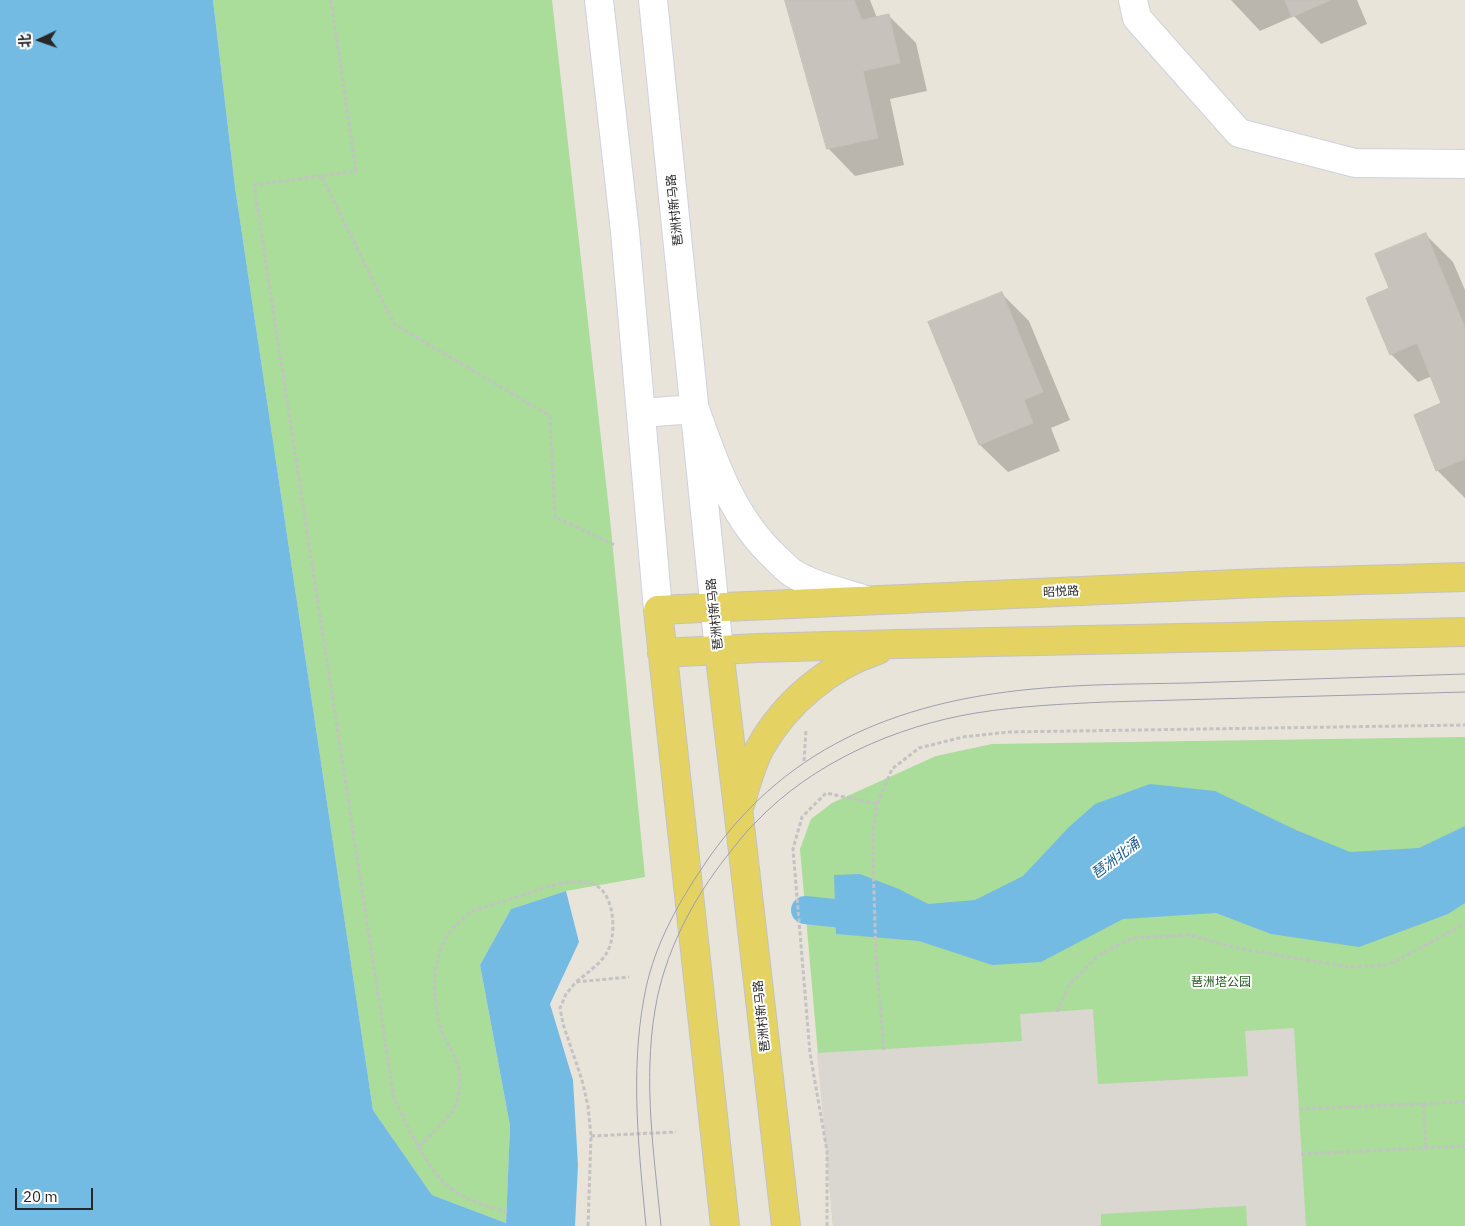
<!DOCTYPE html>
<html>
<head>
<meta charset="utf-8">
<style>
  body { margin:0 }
  #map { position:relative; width:1465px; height:1226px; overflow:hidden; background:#e9e4da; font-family:"IBM Plex Sans","Noto Sans SC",sans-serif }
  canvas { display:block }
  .north { position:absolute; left:15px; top:15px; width:50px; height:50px; -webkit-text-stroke:4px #fff; paint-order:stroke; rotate:267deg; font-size:14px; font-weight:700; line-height:20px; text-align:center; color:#272727 }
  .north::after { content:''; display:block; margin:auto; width:18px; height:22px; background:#272727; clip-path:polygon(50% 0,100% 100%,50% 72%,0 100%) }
  .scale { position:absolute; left:15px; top:1188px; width:78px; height:22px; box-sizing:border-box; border:2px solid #272727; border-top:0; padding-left:6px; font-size:15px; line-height:18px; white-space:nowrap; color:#272727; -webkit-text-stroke:4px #fff; paint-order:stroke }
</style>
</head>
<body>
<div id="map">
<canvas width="1465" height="1226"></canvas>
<div class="north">北</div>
<div class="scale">20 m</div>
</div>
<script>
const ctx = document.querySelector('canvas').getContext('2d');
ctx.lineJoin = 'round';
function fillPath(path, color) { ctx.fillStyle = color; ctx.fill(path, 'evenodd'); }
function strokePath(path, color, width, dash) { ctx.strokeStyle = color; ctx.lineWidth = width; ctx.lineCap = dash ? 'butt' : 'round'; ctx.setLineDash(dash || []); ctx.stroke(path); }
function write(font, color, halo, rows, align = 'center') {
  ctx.font = font + ' "IBM Plex Sans","Noto Sans SC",sans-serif'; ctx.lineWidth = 4; ctx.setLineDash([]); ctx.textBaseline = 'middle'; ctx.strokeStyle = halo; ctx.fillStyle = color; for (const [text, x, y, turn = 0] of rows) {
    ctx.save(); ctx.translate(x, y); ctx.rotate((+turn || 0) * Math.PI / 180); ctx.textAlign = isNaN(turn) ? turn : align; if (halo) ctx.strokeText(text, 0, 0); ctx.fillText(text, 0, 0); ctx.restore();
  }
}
const green = new Path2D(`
  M213 0H552L610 519 645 877 566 891 511 909 480 965 510 1126 506 1223 432 1195 373 1110 235 187Z
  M1465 737V1226H833L800 849 811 819 832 803 936 756 992 744Z`);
const plaza = new Path2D(`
  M1093 1009 1098 1084 1248 1076 1245 1031 1294 1028 1306 1226H1247L1246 1206 1101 1214V1226H833L817 1053 1022 1041 1020 1014Z`);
const water = new Path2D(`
  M0 0H213L235 187 373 1110 432 1195 506 1223 510 1126 480 965 511 909 566 891 579 942 550 1004 573 1080 578 1165 575 1226H0Z
  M1150 784 1215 791 1296 830 1350 852 1419 848 1465 826V903L1448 914 1359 947 1271 934 1216 913 1123 919 1041 962 992 965 919 941 836 934 834 875 860 874 899 889 928 904 975 900 1023 876 1069 827 1095 804Z`);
const shadow = new Path2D(`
  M787 0H870L877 18 888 15 916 43 927 91 890 99 904 165 855 176 828 148Z
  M1231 0H1357L1367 24 1321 44 1294 16 1260 31Z
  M1426 235 1453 262 1465 290V498L1437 470 1443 404 1432 376 1418 382 1391 354 1390 289Z
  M1001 293 1029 321 1070 420 1051 428 1060 451 1008 472 980 445 930 323Z`);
const canal = new Path2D(`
  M805 910 872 917`);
const building = new Path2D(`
  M785 0H854L862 20 889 14 900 63 863 71 878 138 827 149Z
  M1285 0H1331L1292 17Z
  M1426 233 1465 328V459L1436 471 1414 415 1441 403 1417 343 1390 355 1366 298 1389 288 1375 254Z
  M1002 292 1043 392 1024 400 1033 423 979 445 928 322Z`);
const path = new Path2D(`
  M331 0 356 171 254 185 394 1099C409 1128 426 1170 453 1190 469 1202 488 1206 507 1212
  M322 177 394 324 550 416 555 517 615 545
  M804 761 806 729
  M1057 1012 1069 985 1099 955 1133 938 1189 935 1237 948 1349 967 1388 965 1465 924
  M884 1050 876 956 873 860V830L877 804 892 769 919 748 963 737 1009 732 1465 725
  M1423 1104 1426 1147
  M1299 1109 1465 1102
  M591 1136 676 1132
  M419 1146C426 1140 454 1113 456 1104 459 1097 460 1082 460 1074 459 1061 447 1044 442 1032 431 1001 430 953 454 927 459 923 465 916 471 912 482 907 496 904 507 900 533 893 565 876 592 884 615 890 618 937 606 954 599 965 587 973 576 982
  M1301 1154 1465 1146
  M588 1226 591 1136 588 1106 582 1080 563 1024 560 1008 566 994 576 982 629 977
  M827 1226V1151L810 1053 793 849 802 817 826 793 877 804`);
const minor = new Path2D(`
  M599 0 625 232 658 610
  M653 0 719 650
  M1133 0 1137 18 1239 133 1355 163 1465 164
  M641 413 695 409C714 463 733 519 777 559 781 563 786 568 791 572 812 586 842 592 866 600`);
const major = new Path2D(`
  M719 650 738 808 786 1226
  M662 653 758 648 897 644 1465 632
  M741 802C746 784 751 765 760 748 785 703 829 666 878 650
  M725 1226 658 610 1259 583 1465 577`);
const tram = new Path2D(`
  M646 1226C639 1151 630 1074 644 998 652 951 675 908 702 868 780 749 895 702 1033 689 1084 684 1137 684 1189 683 1281 680 1373 677 1465 674
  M661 1226C654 1154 643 1082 655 1010 664 954 692 900 727 856 736 845 745 832 756 822 812 763 896 726 976 713 1019 706 1063 704 1106 702L1465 692`);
const streetNames = [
  ["琶洲村新马路",675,210,-96],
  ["昭悦路",1061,592,-3],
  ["琶洲村新马路",715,614,-96],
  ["琶洲村新马路",762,1016,-96]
];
const parkNames = [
  ["琶洲塔公园",1221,983]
];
const waterNames = [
  ["琶洲北涌",1116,859,-37]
];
fillPath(green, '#aadc9a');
fillPath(plaza, '#d9d7d0');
fillPath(water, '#74bbe4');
fillPath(shadow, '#0003');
strokePath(canal, '#74bbe4', 28);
fillPath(building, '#c7c3bc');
strokePath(building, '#c4c0b4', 1);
strokePath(minor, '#cfd1df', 30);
strokePath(major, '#c3c3c3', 30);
strokePath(path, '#c3c3c3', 3, [4, 2.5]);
strokePath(minor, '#fff', 28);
strokePath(major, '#e4d363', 28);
strokePath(tram, '#9d9eb0', 1);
write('12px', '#272727', '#fff', streetNames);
write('12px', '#255d1e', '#fff', parkNames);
write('italic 14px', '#17588b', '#fff', waterNames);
</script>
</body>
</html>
